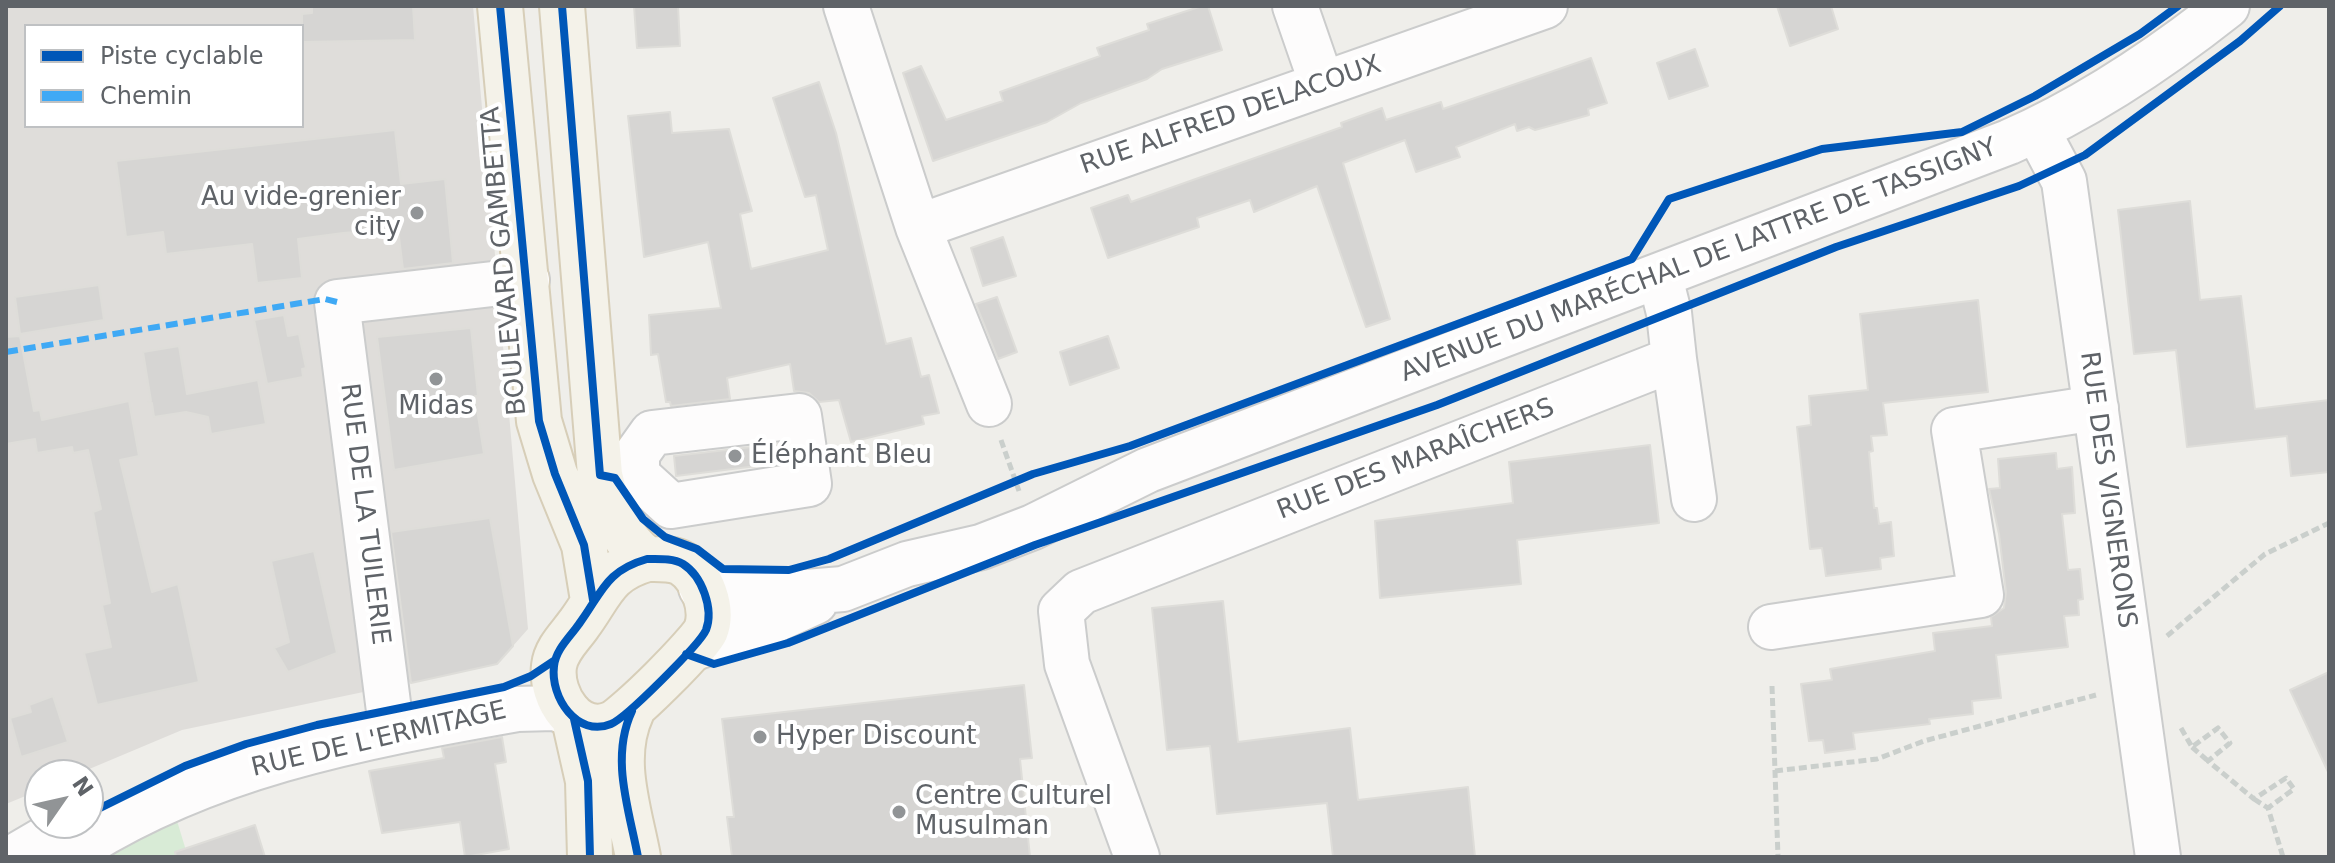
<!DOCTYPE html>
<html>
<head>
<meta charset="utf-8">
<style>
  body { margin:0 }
  #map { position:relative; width:2335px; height:863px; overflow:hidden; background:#efeeea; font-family:"DejaVu Sans",sans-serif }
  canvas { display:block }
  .frame { position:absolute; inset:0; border:8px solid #5f6368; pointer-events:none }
  .legend { position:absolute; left:24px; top:24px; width:280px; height:104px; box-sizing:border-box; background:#fff; border:2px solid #bfc1c3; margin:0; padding:10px 14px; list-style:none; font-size:24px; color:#5f6368 }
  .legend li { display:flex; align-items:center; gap:16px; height:40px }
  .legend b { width:40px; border:2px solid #bfc1c3 }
  .north { position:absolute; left:24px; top:759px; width:80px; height:80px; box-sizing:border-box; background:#fff; border:2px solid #bfc1c3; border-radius:50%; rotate:56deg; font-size:22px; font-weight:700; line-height:32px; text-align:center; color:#5f6368 }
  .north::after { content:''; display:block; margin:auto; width:28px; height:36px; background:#919496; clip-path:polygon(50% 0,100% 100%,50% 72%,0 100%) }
</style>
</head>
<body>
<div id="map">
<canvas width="2335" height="863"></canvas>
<div class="frame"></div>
<ul class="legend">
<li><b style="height:10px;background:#0057b8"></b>Piste cyclable</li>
<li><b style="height:10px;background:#3fa9f5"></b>Chemin</li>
</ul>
<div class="north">N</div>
</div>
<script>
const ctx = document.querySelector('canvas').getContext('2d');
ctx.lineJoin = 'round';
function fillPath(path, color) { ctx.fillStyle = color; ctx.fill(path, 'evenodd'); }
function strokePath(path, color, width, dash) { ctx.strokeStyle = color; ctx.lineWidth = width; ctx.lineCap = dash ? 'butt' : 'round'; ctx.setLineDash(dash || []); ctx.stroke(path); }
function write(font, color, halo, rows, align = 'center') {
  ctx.font = font + ' "DejaVu Sans",sans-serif'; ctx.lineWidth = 8; ctx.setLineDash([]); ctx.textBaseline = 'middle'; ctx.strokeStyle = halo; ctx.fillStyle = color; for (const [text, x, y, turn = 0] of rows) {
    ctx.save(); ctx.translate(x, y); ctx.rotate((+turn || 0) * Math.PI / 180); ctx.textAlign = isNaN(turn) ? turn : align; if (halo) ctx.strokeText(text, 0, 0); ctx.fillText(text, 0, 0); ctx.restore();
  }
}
const industrial = new Path2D(`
  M6 6H473L528 629 497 664 182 730 75 775H40V790L6 804ZM26 26H302V126H26Z`);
const green = new Path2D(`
  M174 811 188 857H80Z`);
const building = new Path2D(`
  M312 6H413L415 40 302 42V14L312 13Z
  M634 6H678L680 46 637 48Z
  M1202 6H1208L1222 50 1162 69 1147 79 1081 103 1047 122 933 161 903 73 921 66 946 120 1003 101 1000 92 1100 56 1097 48 1149 30 1147 24Z
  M1777 6H1831L1838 29 1790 46Z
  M1695 49 1708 86 1669 99 1657 63Z
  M1591 58 1607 103 1588 109 1589 115 1535 130 1529 127 1517 131 1515 124 1456 147 1460 157 1416 172 1405 140 1343 163 1390 319 1366 327 1317 186 1254 212 1250 200 1197 218 1199 227 1108 258 1091 208 1128 195 1131 202 1342 127 1341 123 1382 108 1386 120 1441 102 1443 109Z
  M819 82 836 133 886 344 911 338 921 377 929 375 939 413 922 416 924 424 851 442 839 400 819 402 809 393 794 391 790 364 727 378 730 399 671 406 670 402H666L658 354 651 355 649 315 721 308 708 242 644 257 628 116 670 112 672 133 729 129 752 211 740 214 751 269 828 250 816 195 805 197 773 98Z
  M395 130 401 184 445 179 453 263 403 269 398 229 343 233 298 239 302 278 257 283 252 244 166 254 163 232 126 237 116 161Z
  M2190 201 2200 300 2241 296 2255 409 2329 400V472L2291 476 2287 436 2187 447 2176 350 2134 354 2118 210Z
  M1003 237 1016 276 983 286 971 248Z
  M99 285 104 320 20 334 15 297Z
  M997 297 1017 352 998 359 976 304Z
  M1978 300 1988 392 1883 403 1887 435 1871 436 1873 451 1869 452 1874 508H1877L1879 524 1891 522 1894 556 1880 558 1881 569 1826 576 1822 548 1810 549 1797 427 1811 425 1809 396 1868 390 1860 314Z
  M284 315 288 336 299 334 306 368 302 369 303 377 267 384 254 320Z
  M471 328 478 396H475L484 454 394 470 377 337Z
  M20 336 34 411 40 410 42 420 129 401 139 456 120 460 152 592 178 584 199 682 97 705 84 653 111 647 102 605 110 603 93 512 101 509 88 450 73 453 72 447 37 453 35 439 6 444V337Z
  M1108 336 1119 368 1070 385 1060 352Z
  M179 346 187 394 258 380 266 424 211 434 208 417 186 412 154 417 152 403 148 402 151 401 143 352Z
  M778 444 781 463 676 476 674 456Z
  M1650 445 1659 523 1517 540 1521 584 1380 598 1375 521 1513 503 1509 462Z
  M2056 453 2057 469 2072 467 2075 513 2062 514 2068 570 2080 569 2083 599 2078 600 2079 615 2064 616 2068 647 1996 655 2001 698 1972 701 1973 714 1929 719 1930 724 1853 733 1855 749 1825 753 1823 740 1809 741 1801 684 1832 680 1830 669 1935 651 1933 633 1992 626 1991 617 2004 608 2006 592 1999 534 1989 489 2000 488 1998 459Z
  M490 518 513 646 497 664 411 683 391 532Z
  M314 551 337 653 288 672 274 648 289 642 271 561Z
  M1223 601 1238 742 1350 728 1358 800 1468 787 1475 857H1333L1327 803 1217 814 1210 746 1167 750 1152 608Z
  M2329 672V774L2290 690Z
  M1024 685 1032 758 1020 759 1030 857H732L727 817H734L722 719Z
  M53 696 68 742 21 757 10 718 31 712 29 705Z
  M502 737 506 762 495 764 509 849 465 857 460 822 382 833 369 771 444 758 442 748Z
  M255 825 265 857H176L175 852Z`);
const path = new Path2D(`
  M1001 440 1019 491
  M2167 636 2265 554 2329 523
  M1772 686 1778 857
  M2181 728 2192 747 2218 728 2230 743 2208 761 2254 799 2286 778 2294 789 2268 808 2283 857
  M2192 747 2208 761
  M1775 771 1877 759 1924 741 2096 695
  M2254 799 2268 808`);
const minor = new Path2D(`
  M846 6 918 227 989 404
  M1295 6 1322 84
  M2037 130 2064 181 2158 857
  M918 227 1545 6
  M1674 359 1694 499
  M799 416 809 484 671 506 637 475V454L652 433Z
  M701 588 769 595 843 589 907 564 981 547 1033 527 1148 470 2009 142C2087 108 2160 59 2227 6
  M1771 627 1981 595 1954 430 2096 408
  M694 648 771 622 815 602
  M389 711 337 302 527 280
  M14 857 72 823
  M65 857C200 766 359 737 517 709L554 708 569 713
  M1137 857 1067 664 1061 611 1081 592 1674 359 1669 313 1660 277`);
const major = new Path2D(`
  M500 6 539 421 555 474 584 545 593 600
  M562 6 600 475C606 504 621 541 647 559
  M647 559C659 559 673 558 683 564 702 576 714 609 706 630 700 644 626 718 611 724 577 738 550 697 554 666 556 649 570 637 579 624 602 593 605 571 647 559Z
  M632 711C610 758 629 809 638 857
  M574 719 588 781 590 857`);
const quiet = new Path2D(`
  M6 352 325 299 337 302`);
const cycleway = new Path2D(`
  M500 6 539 421 555 474 584 545 593 600
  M562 6 600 475 615 478 643 519 665 537 697 549 723 569 789 570 829 559 1033 474 1130 446 1632 259 1669 199 1822 149 1962 132 2035 96 2140 34 2178 6
  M647 559C659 559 673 558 683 564 702 576 714 609 706 630 700 644 626 718 611 724 577 738 550 697 554 666 556 649 570 637 579 624 602 593 605 571 647 559Z
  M686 654 714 664 788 643 1035 545 1437 405 1836 247 2019 186 2085 155 2240 41 2280 6
  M632 711C610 758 629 809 638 857
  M574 719 588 781 590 857
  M88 814 185 766 246 744 317 725 504 687 531 676 555 660`);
const markers = [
  [417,213,8,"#919496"],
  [436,379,8,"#919496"],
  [735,456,8,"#919496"],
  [760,737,8,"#919496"],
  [899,812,8,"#919496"]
];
const streetNames = [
  ["RUE ALFRED DELACOUX",1231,116,-19],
  ["BOULEVARD GAMBETTA",505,261,-95],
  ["AVENUE DU MARÉCHAL DE LATTRE DE TASSIGNY",1699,261,-21],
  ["RUE DES MARAÎCHERS",1416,460,-21],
  ["RUE DES VIGNERONS",2107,490,82],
  ["RUE DE LA TUILERIE",364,514,83],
  ["RUE DE L'ERMITAGE",379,740,-13]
];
const poiNames = [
  ["Au vide-grenier",401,198,"right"],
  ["city",401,228,"right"],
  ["Midas",436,407,"center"],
  ["Éléphant Bleu",751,456],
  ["Hyper Discount",776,737],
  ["Centre Culturel",915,797],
  ["Musulman",915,827]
];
fillPath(industrial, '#dfddda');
fillPath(green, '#d8ebd6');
fillPath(building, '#d6d5d3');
strokePath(building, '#deddd9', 2);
strokePath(minor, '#cbcccc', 48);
strokePath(major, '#d7ceb8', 48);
strokePath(path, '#cacfcc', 5, [8, 4]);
strokePath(minor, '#fdfcfc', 44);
strokePath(major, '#f4f2e9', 44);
strokePath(quiet, '#3fa9f5', 6, [12, 6]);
strokePath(cycleway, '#0057b8', 8);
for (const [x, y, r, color] of markers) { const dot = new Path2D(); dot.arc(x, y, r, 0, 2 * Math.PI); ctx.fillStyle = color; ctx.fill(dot); strokePath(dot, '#fff', 3); }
write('26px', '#5f6368', '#fff', streetNames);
write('26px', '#5f6368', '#fff', poiNames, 'left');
</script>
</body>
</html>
